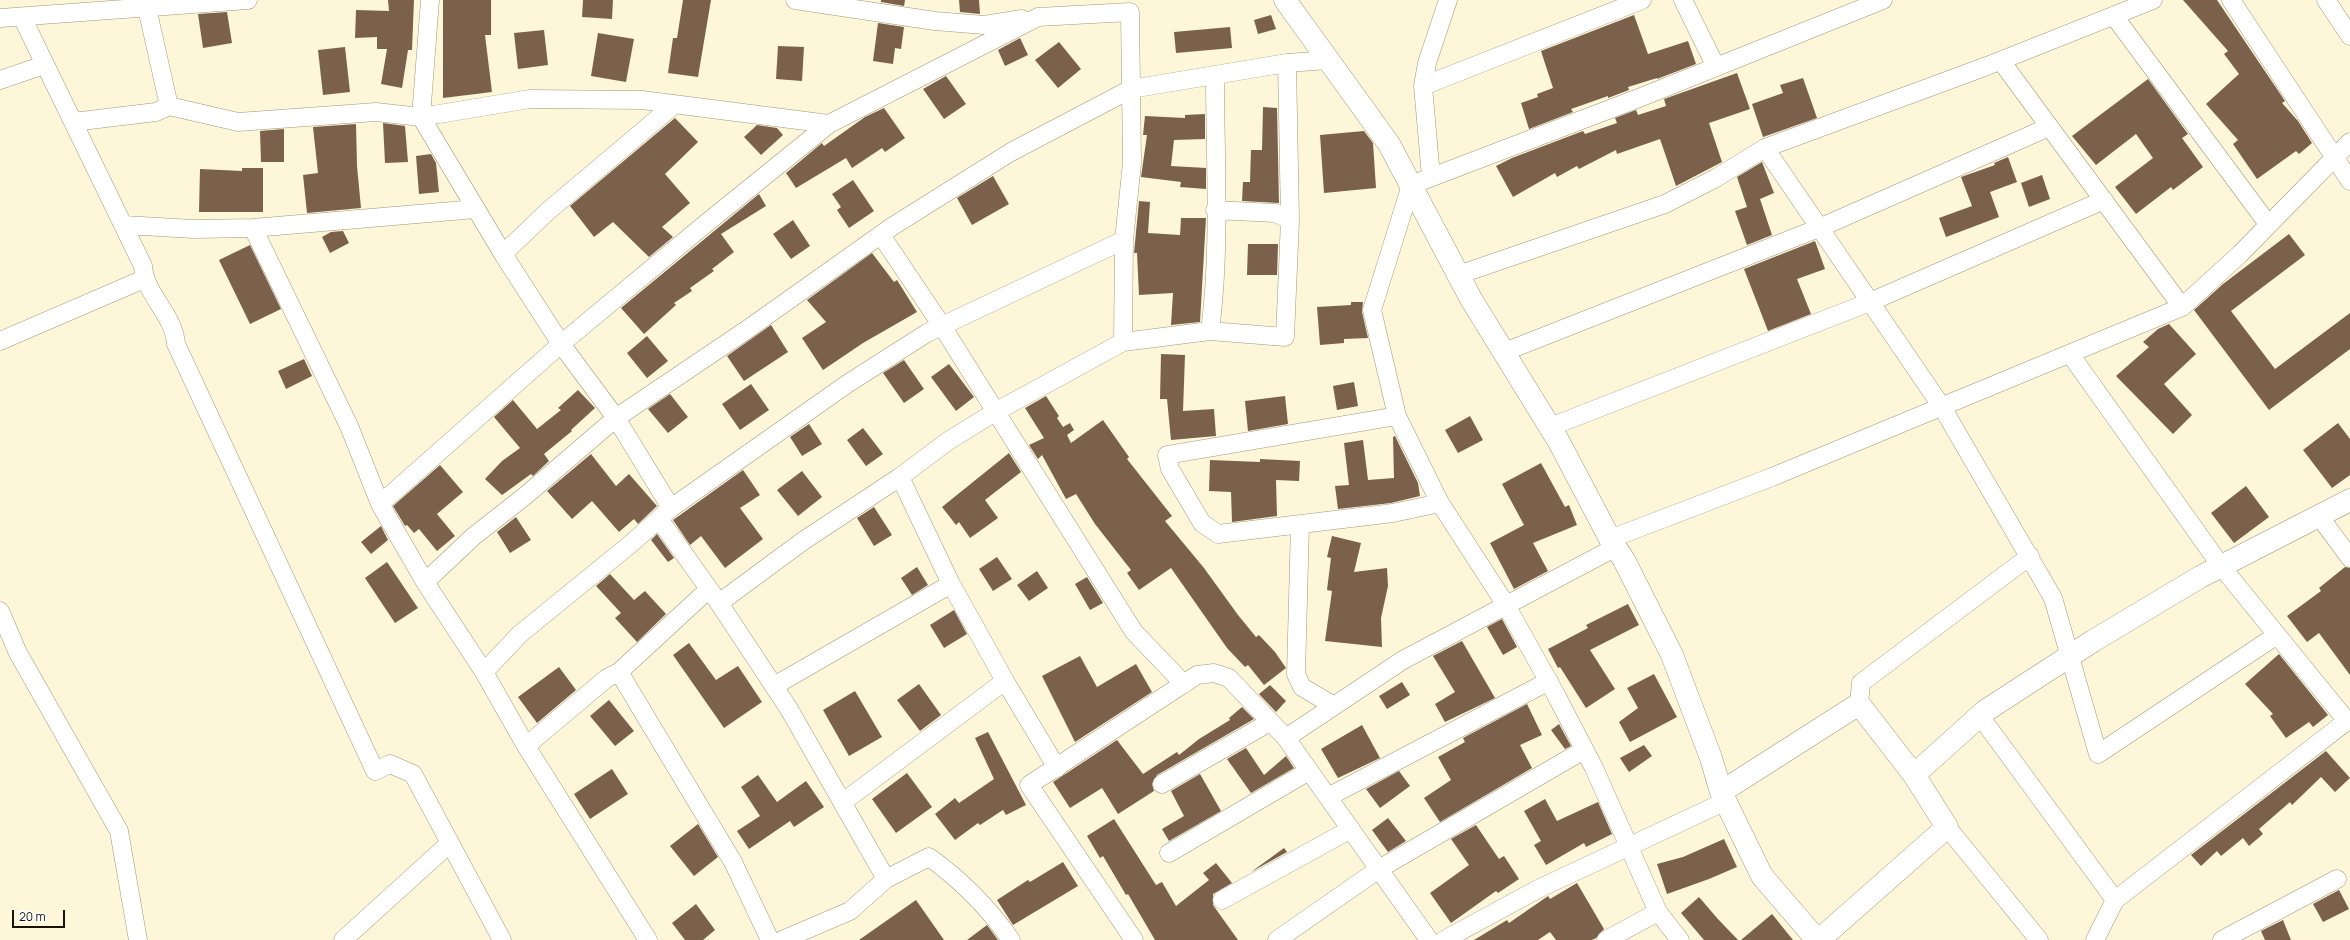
<!DOCTYPE html>
<html>
<head>
<meta charset="utf-8">
<style>
  body { margin:0 }
  #map { position:relative; width:2350px; height:940px; overflow:hidden; background:#fdf6d9; font-family:Manrope,sans-serif }
  canvas { display:block }
  .scale { position:absolute; left:12px; top:910px; width:53px; height:18px; box-sizing:border-box; border:2px solid #171407; border-top:0; padding-left:5px; font-size:12px; line-height:14px; white-space:nowrap; color:#171407; -webkit-text-stroke:3px #fff; paint-order:stroke }
</style>
</head>
<body>
<div id="map">
<canvas width="2350" height="940"></canvas>
<div class="scale">20 m</div>
</div>
<script>
const ctx = document.querySelector('canvas').getContext('2d');
ctx.lineJoin = 'round';
function fillPath(path, color) { ctx.fillStyle = color; ctx.fill(path, 'evenodd'); }
function strokePath(path, color, width, dash) { ctx.strokeStyle = color; ctx.lineWidth = width; ctx.lineCap = dash ? 'butt' : 'round'; ctx.setLineDash(dash || []); ctx.stroke(path); }
const building = new Path2D(`
  M388 0H414L412 50H408L402 88 381 84 387 49H377V37L355 38 356 10 389 11Z
  M443 0H491V35H485L492 92 443 98Z
  M583 0H613L612 19 582 17Z
  M683 0H711L698 77 668 73 673 38H677Z
  M881 0H905L904 6 881 2Z
  M959 0H979L980 14 960 12Z
  M2183 0H2217L2285 101 2282 103 2298 121 2312 143 2299 154 2296 151 2257 179 2233 144 2238 140 2206 104 2239 74 2224 54 2228 51Z
  M227 12 232 43 203 48 198 14Z
  M1271 15 1276 29 1258 34 1254 20Z
  M1634 15 1648 54 1688 41 1696 64 1657 79V78L1628 87 1629 90 1608 98V96L1571 109 1573 112 1529 129 1521 103 1538 97 1537 94 1553 88 1541 51Z
  M878 23 904 27 901 49 895 48 893 64 873 61Z
  M1230 27 1232 48 1176 53 1174 32Z
  M544 30 548 65 518 69 514 33Z
  M598 33 634 39 626 82 591 76Z
  M1020 38 1028 55 1005 66 998 50Z
  M1059 42 1081 69 1058 88 1035 60Z
  M778 46 804 47 802 81 776 79Z
  M345 47 350 92 323 95 318 50Z
  M1737 73 1750 109 1709 123 1722 162 1676 186 1660 139 1617 154 1616 150 1579 169 1577 166 1557 177 1555 173 1513 197 1496 166 1512 158 1583 131 1585 134 1617 123 1615 118 1636 110 1638 115 1666 106 1664 99Z
  M946 76 966 104 944 119 923 89Z
  M1803 78 1817 118 1763 137 1752 104 1783 93 1780 85Z
  M2148 79 2188 134 2182 138 2203 167 2173 190 2171 187 2136 214 2115 187 2153 158 2136 134 2096 165 2072 136Z
  M1263 107 1277 108 1279 203 1242 201 1243 182H1250L1251 150H1262Z
  M884 108 905 138 885 152 882 148 852 168 846 158 796 188 786 173 822 143 824 146 865 117Z
  M1205 114V139L1174 140 1171 166 1206 168V189L1180 187 1181 182 1141 177 1147 135H1143L1145 116 1185 118V115Z
  M675 118 698 142 665 174 690 203 662 227 673 237 649 257 613 222 594 237 570 206Z
  M383 123 405 126 408 162 385 163Z
  M356 124 357 166 361 208 307 213 303 175 318 173 313 127Z
  M757 125 777 128 783 135 761 155 744 137Z
  M284 129V162H261L260 131Z
  M1364 131 1373 143 1376 188 1324 193 1320 135Z
  M431 154 436 163 439 192 419 194 416 156Z
  M2008 157 2017 182 1990 192 1999 217 1946 237 1939 218 1972 206 1961 177 1995 165 1994 163Z
  M1762 162 1774 193 1760 199 1772 235 1747 245 1735 211 1747 207 1737 177Z
  M242 168H263V212H199L200 169 242 171Z
  M2042 175 2050 199 2029 207 2021 183Z
  M993 176 1009 204 972 225 957 198Z
  M853 180 874 211 849 228 837 210 841 207 832 194Z
  M759 194 766 206 721 234 734 252 712 269 714 271 690 288 692 291 674 303 676 305 644 334 621 308Z
  M1139 201 1150 202 1148 233 1180 235 1181 218H1206L1200 322 1171 325 1173 293 1139 295 1137 253H1134Z
  M793 220 810 246 791 259 773 234Z
  M343 231 349 243 330 253 322 237 331 232Z
  M2289 234 2305 255 2231 311 2275 369 2350 313V349L2269 410 2194 310 2223 284Z
  M1815 241 1825 269 1797 279 1811 314 1768 331 1744 269Z
  M1248 244H1278L1277 275H1247Z
  M250 245 281 309 250 324 219 260Z
  M872 253 894 282 897 280 917 312 863 343 823 370 802 338 826 322 807 300Z
  M1351 302H1363L1362 312 1368 338 1344 339V343L1320 345 1317 307 1351 305Z
  M2169 324 2196 354 2164 384 2192 415 2173 434 2116 376 2149 347 2143 342 2158 329Z
  M771 325 788 352 744 381 727 356Z
  M647 336 668 361 647 378 627 353Z
  M1161 354 1185 355 1183 411 1214 409 1216 436 1171 440 1167 399H1160Z
  M304 359 312 376 286 389 278 371Z
  M904 360 924 389 904 403 883 373Z
  M949 364 974 397 956 411 931 377Z
  M1354 382 1358 406 1337 410 1333 386Z
  M751 384 769 410 740 430 722 404Z
  M578 390 595 408 571 430 572 431 544 454 549 461 533 476 531 474 502 495 485 479 502 461 520 448 494 417 513 400 537 429 561 410 558 408Z
  M670 394 688 417 668 433 648 409Z
  M1046 396 1059 416 1057 418 1063 427 1070 423 1074 430 1067 435 1071 443 1103 420 1129 457 1127 459 1172 516 1165 521 1204 568 1238 615 1256 637 1259 635 1275 652 1286 668 1264 685 1248 665 1245 667 1227 648 1171 568 1139 590 1127 573 1131 570 1095 524 1076 494 1066 499 1042 455 1038 459 1029 445 1044 438 1025 408Z
  M1285 396 1288 424 1248 431 1245 401Z
  M1470 416 1483 440 1458 453 1445 430Z
  M2338 423 2350 439V475L2332 488 2303 450Z
  M809 424 822 444 802 456 790 437Z
  M863 428 883 454 866 466 847 440Z
  M1395 436 1418 483 1420 496 1391 503 1338 509 1335 486 1349 485 1344 443 1363 440 1368 480 1394 478 1393 437Z
  M1009 453 1021 472 985 500 998 518 970 538 959 522 956 525 942 507Z
  M591 454 616 486 629 474 657 506 638 524 634 519 619 532 592 501 572 519 547 491Z
  M1260 459 1300 461 1299 481 1276 480 1277 516 1232 522 1231 492 1209 491 1210 460 1260 462Z
  M1541 463 1565 507 1569 505 1577 525 1533 543 1548 571 1514 589 1490 543 1524 525 1502 484Z
  M440 465 463 492 437 514 455 536 437 551 419 529 414 533 407 525 405 526 393 506Z
  M743 470 760 495 740 508 763 539 725 568 701 536 690 545 673 520Z
  M802 471 822 497 798 516 777 490Z
  M2246 486 2269 517 2234 543 2211 513Z
  M874 507 892 535 874 546 857 518Z
  M516 517 531 540 510 553 497 532Z
  M381 526 388 540 371 554 361 542Z
  M657 534 674 558 668 562 651 540Z
  M1332 536 1361 543 1354 572 1387 568 1388 586 1381 618 1382 647 1325 641 1332 591 1327 590 1331 558 1327 557Z
  M997 557 1012 579 993 591 979 569Z
  M387 562 418 608 395 623 365 578Z
  M917 567 928 585 912 595 901 578Z
  M2345 567 2350 568V675L2319 633 2307 642 2287 616 2321 591 2319 588Z
  M1037 571 1048 588 1029 601 1017 585Z
  M610 574 634 600 645 591 666 614 637 642 615 618 621 613 596 586Z
  M1087 577 1103 603 1090 610 1075 584Z
  M1628 604 1639 625 1590 650 1615 689 1586 708 1560 667 1558 668 1548 649 1588 628 1586 625Z
  M954 610 967 634 944 648 930 625Z
  M1502 619 1517 647 1503 655 1487 627Z
  M1462 641 1495 698 1445 722 1435 704 1455 692 1433 656Z
  M689 643 716 680 738 666 762 702 724 728 673 655Z
  M2279 654 2328 715 2313 727 2309 722 2286 738 2270 716 2273 714 2245 684Z
  M1080 656 1097 687 1136 664 1152 692 1075 742 1042 676Z
  M559 667 576 690 537 723 518 697Z
  M1654 674 1677 717 1630 742 1619 722 1638 708 1627 688Z
  M1402 682 1410 695 1387 709 1379 696Z
  M919 684 941 715 920 731 897 700Z
  M1270 685 1286 701 1276 712 1259 694Z
  M855 691 882 737 849 756 823 710Z
  M609 700 634 731 615 746 590 716Z
  M1527 704 1542 735 1520 745 1532 768 1440 822 1424 798 1451 780 1438 757 1465 742 1463 738Z
  M1242 707 1254 719 1157 775 1152 784 1154 791 1118 814 1102 788 1070 808 1053 782 1117 740 1143 774 1177 752 1179 755 1199 739 1230 720 1229 718Z
  M1559 724 1571 746 1565 749 1551 730Z
  M1362 725 1380 758 1338 778 1321 749Z
  M988 732 1026 805 1006 815 1003 810 980 825 978 823 955 840 935 814 955 798 959 803 994 779 975 738Z
  M1644 745 1652 756 1629 772 1620 758Z
  M1246 748 1264 775 1286 756 1294 768 1251 793 1227 759Z
  M2326 751 2350 778 2335 792 2321 777 2292 805 2290 802 2259 829 2263 834 2249 846 2243 838 2221 856 2217 851 2201 866 2191 855Z
  M612 769 628 794 590 819 574 794Z
  M1399 771 1410 786 1380 808 1366 789Z
  M907 773 932 807 896 833 872 799Z
  M1200 774 1221 811 1169 841 1162 829 1184 816 1171 791Z
  M758 775 777 802 806 781 824 807 794 827 790 821 749 849 737 831 760 816 741 787Z
  M1545 799 1557 821 1598 802 1612 834 1586 847 1584 843 1546 865 1534 845 1541 841 1524 811Z
  M1388 818 1406 841 1388 852 1372 830Z
  M1114 819 1156 885 1162 882 1176 906 1209 880 1203 873 1216 863 1232 883 1213 894V905L1238 940H1155L1128 894 1126 895 1103 856 1100 858 1087 836Z
  M698 824 718 857 694 876 670 846Z
  M1476 825 1499 859 1504 856 1519 879 1498 893 1496 891 1451 923 1430 893 1469 865 1451 839Z
  M1724 839 1737 867 1709 879 1667 894 1657 864 1683 857Z
  M1284 848 1287 852 1251 872 1269 859Z
  M1063 862 1078 886 1013 925 997 900 1028 880 1030 882Z
  M1577 883 1604 929 1596 938 1592 940H1556L1550 932 1538 940H1474L1507 920 1509 923 1548 896 1550 899Z
  M2339 890 2349 909 2323 922 2313 904Z
  M1699 897 1717 918 1738 940H1704L1681 913Z
  M916 900 944 940H859Z
  M696 904 715 930 703 940H685L672 923Z
  M1772 914 1793 940H1741Z
  M2283 920 2291 940H2265L2261 931Z
  M987 925 998 940H967Z`);
const street = new Path2D(`
  M430 0 421 117 530 99 642 100 829 124 704 225 561 344 503 254 548 211 675 104
  M795 0 935 21 984 25 1022 19
  M1683 0 1716 67
  M2231 0 2350 181
  M2326 0 2350 36
  M147 8 169 106
  M2114 16 2268 224
  M22 17 143 266C145 295 174 314 176 344L375 771 390 764 413 774 502 940
  M0 18 248 0
  M2001 61 2182 307
  M0 80 44 65
  M1423 86 1642 0
  M73 122 156 112 169 106 238 122 376 112 421 117 503 254
  M1765 148 1942 407 2053 598 2098 754 2277 635
  M1431 177 1423 86 1427 63 1448 0
  M1215 210 1275 213 1290 220
  M124 225 194 229 253 228 476 209
  M253 228 349 426 380 504 561 344 616 418 671 508 633 542 520 634 484 672 425 582 380 504
  M881 235 942 326 1134 632 1184 684
  M1458 275 1665 204 1716 178 1765 148 1987 66 2153 0
  M1210 331C1221 247 1215 160 1215 75
  M0 341 144 279
  M1123 342 1210 331 1285 337 1290 220 1287 63
  M1504 352 1819 228 2049 127
  M2070 354 2221 566 2347 721 2115 900 2095 940
  M1397 416 1167 455 1170 469 1202 523 1218 534 1393 513 1440 503
  M1550 427 1870 302 2104 200
  M900 477 951 584 1005 681 1057 768
  M671 508 847 384 927 333 1124 240 1132 163 1130 12 1038 17 829 124
  M2319 516 2350 558
  M659 519 719 603 803 541 900 477 948 441 995 412 1123 342 1124 240
  M1300 524 1296 674 1302 687 1334 706
  M1610 539 1772 477 2182 307 2240 254 2350 142
  M425 582 474 536 525 496 616 418 745 331 893 226 1011 152 1131 89 1287 63 1328 60
  M719 603 789 709 886 879 929 857C961 880 988 907 1011 940
  M0 611 18 653 119 831 138 940
  M484 672 526 746 648 940
  M619 672 733 862 770 940
  M774 686 951 584
  M1859 704 1861 683 2030 556
  M1980 716 2115 900
  M1286 738 1403 660 1616 547
  M526 746 607 678 619 672 709 589
  M1162 784 1270 722
  M1328 797 1549 681
  M843 802 1005 681
  M1947 827 2039 940
  M1169 853 1309 771
  M1222 900 1351 829
  M343 940 450 843
  M782 940 850 911 886 879
  M1134 940 1029 785 1197 675 1214 673 1229 678 1286 738 1429 940
  M1277 940 1379 869 1584 750
  M1444 940 1538 889 1726 801
  M1606 940 1658 912
  M1680 940 1658 912 1594 768 1555 693 1506 605 1440 503 1397 416 1372 310 1411 185 1639 98 1883 0
  M2222 940 2337 879`);
const secondary = new Path2D(`
  M1285 0 1389 144 1471 299 1559 442 1610 539 1624 560 1672 655 1711 758 1721 792 1762 876 1817 940
  M1914 775 1985 711 2093 641 2200 577 2350 500
  M1721 792 1859 704 1914 775 1947 827 1819 940`);
fillPath(building, '#7b614b');
strokePath(street, '#a19877', 19);
strokePath(secondary, '#a19877', 23);
strokePath(street, '#fff', 18);
strokePath(secondary, '#fff', 22);
</script>
</body>
</html>
